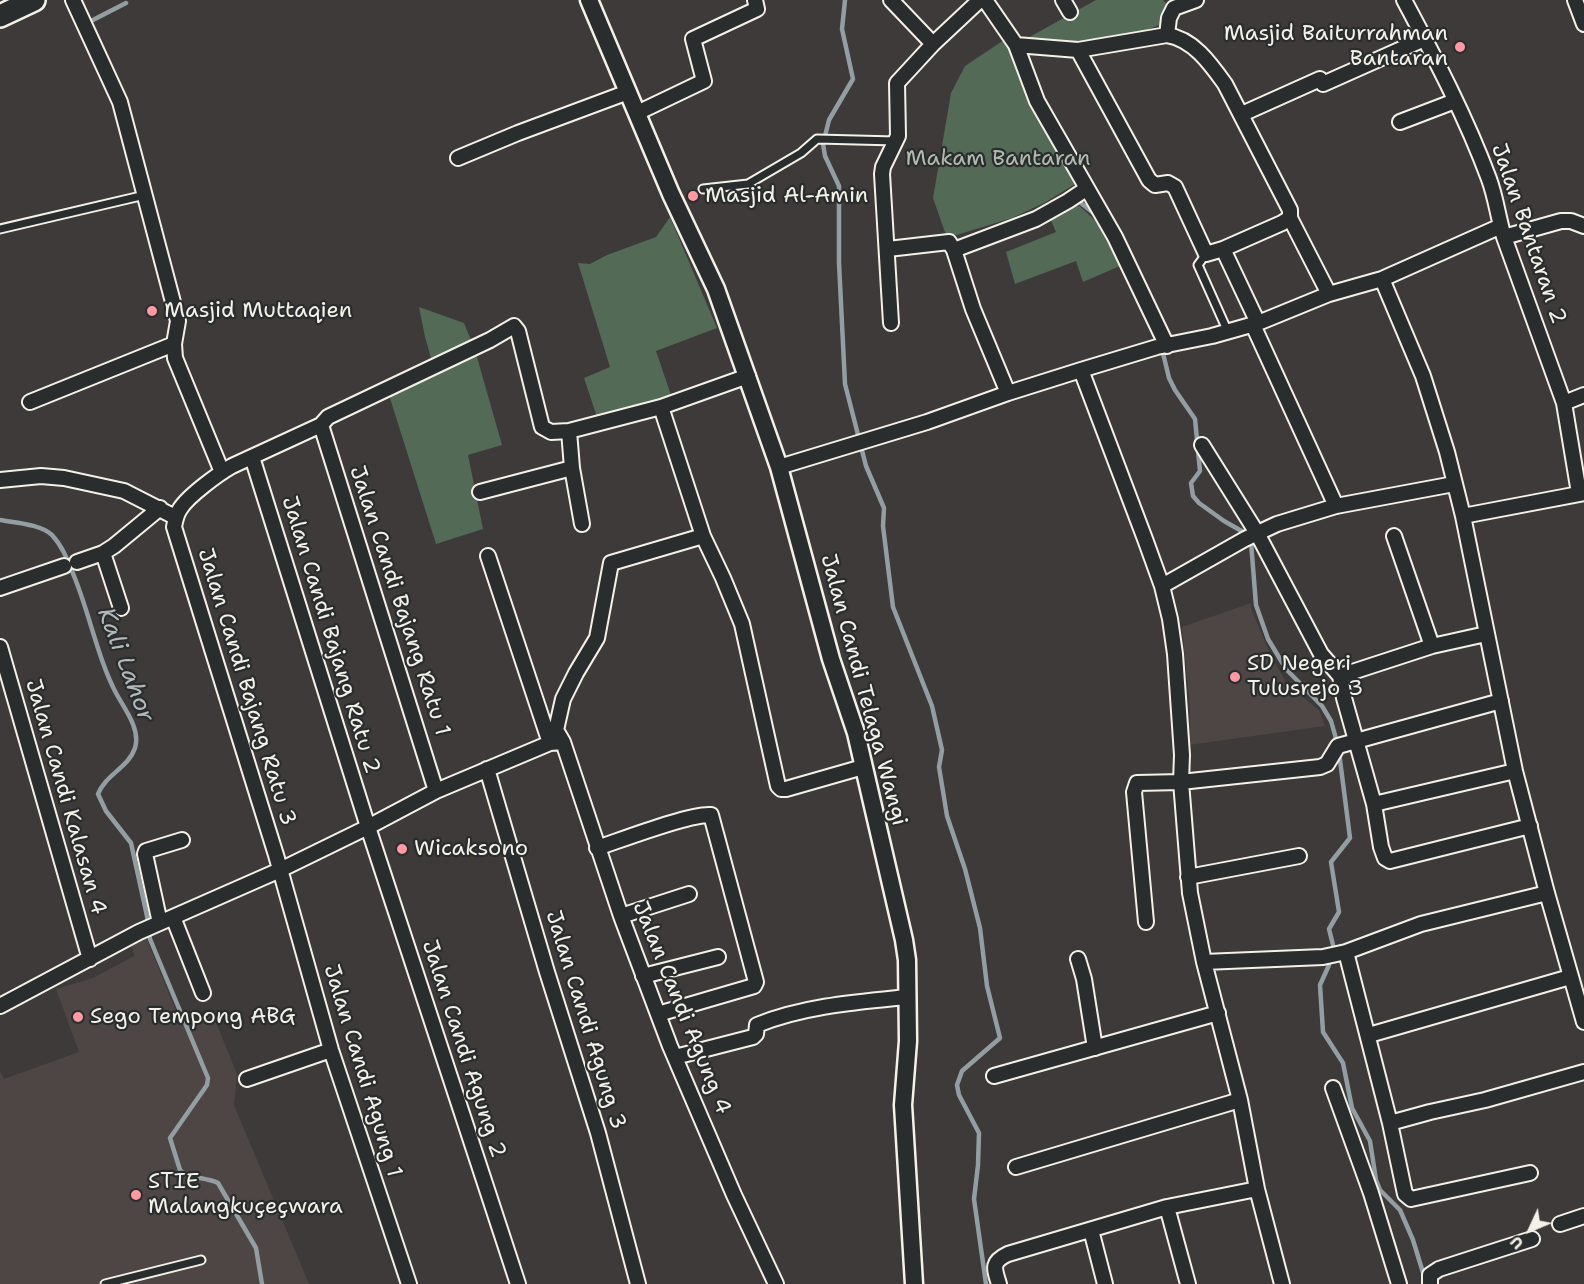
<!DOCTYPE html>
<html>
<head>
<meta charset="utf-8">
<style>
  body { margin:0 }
  #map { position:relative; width:1584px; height:1284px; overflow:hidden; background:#3d3a39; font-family:"Shantell Sans",sans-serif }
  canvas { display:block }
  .north { position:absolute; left:1500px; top:1200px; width:60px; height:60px; -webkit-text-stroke:4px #2a2d2e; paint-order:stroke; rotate:226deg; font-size:16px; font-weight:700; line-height:24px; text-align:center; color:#f4f1e8 }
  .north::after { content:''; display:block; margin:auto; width:21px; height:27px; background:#f4f1e8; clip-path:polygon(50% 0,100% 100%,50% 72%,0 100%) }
</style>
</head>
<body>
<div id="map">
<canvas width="1584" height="1284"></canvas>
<div class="north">U</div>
</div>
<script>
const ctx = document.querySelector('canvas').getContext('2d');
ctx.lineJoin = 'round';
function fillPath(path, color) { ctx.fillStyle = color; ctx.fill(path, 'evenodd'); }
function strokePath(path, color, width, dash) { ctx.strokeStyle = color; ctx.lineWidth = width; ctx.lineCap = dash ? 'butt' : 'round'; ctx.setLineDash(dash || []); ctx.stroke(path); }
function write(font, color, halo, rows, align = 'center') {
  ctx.font = font + ' "Shantell Sans",sans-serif'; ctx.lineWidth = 4.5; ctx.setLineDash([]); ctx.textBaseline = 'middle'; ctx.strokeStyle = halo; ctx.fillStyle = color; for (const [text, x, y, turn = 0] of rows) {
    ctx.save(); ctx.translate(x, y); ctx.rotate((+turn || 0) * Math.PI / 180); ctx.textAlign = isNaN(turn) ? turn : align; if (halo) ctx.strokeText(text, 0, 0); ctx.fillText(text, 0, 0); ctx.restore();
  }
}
const built = new Path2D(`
  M1251 603 1252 611 1271 656 1287 684 1319 710 1325 726 1189 745 1190 707 1182 627Z
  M146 937 182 1026 213 1015 237 1074 234 1105 309 1284H0V1071L4 1079 79 1052 56 989 93 978 134 956 132 946Z`);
const green = new Path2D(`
  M1096 0H1163L1170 8 1159 25 1143 32 1097 42 1078 44 1024 40Z
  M1007 38 1077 183 1044 203 1012 218 947 238 933 198 951 93 965 66Z
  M1075 202 1097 222 1120 266 1083 282 1076 261 1015 284 1006 252 1056 232 1049 216Z
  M670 217 717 328 656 351 672 398 598 420 584 378 610 367 578 263 590 264 607 255 656 237Z
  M419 307 464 323 475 350 502 445 468 455 483 529 436 544 388 392 435 372 425 337Z`);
const stream = new Path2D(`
  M845 0 842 29 853 79 829 120 823 144 825 156 839 186V263L845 384 866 466 884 508 883 526 893 607 932 706 942 750 939 767 947 816 965 869 980 928 987 986 1000 1038 962 1071 957 1085 959 1095 979 1133 978 1165 974 1199 986 1284
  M91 21 126 3
  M1074 200H1077L1096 215
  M1162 349 1169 378 1175 390 1195 419 1200 471 1191 483 1193 496 1199 503 1224 521 1245 533 1251 542 1256 605 1268 639 1286 669 1322 706 1331 721 1337 742
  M0 520C16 523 40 524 52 535 63 547 68 561 74 576 89 612 98 659 116 693 124 708 141 729 135 748 129 767 105 775 98 794L106 811 131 843 147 916 150 939 208 1078 207 1085 170 1138 180 1170C188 1179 206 1177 218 1183L256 1248 262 1284
  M1334 949 1329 929 1339 912 1331 862 1350 838 1339 752
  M1329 965 1320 985 1323 1032 1343 1063 1352 1108 1370 1141 1376 1180 1380 1190 1400 1210 1413 1240 1425 1279`);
const service = new Path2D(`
  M703 189 748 184 801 153 817 139 896 141
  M0 229 145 195
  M1206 254 1198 265 1228 332
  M105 1284 201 1260`);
const minor = new Path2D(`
  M73 0 120 102 178 321 174 344 175 358 222 472
  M891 0 933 44
  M985 0 1016 45 1078 50 1167 35C1193 39 1210 63 1225 84L1290 210V218L1282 223 1223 249 1206 254 1175 187 1168 183 1155 185 1149 180 1078 50
  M1063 0 1070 12
  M1404 0C1435 58 1466 117 1489 179 1496 198 1498 217 1504 237L1564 403 1579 493
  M1575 0 1584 24
  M1167 35 1169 18 1174 8 1196 0
  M1016 45 1037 101 1115 237 1167 346
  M637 113 704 81 693 39 757 9 755 0
  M1242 114 1320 79 1323 84 1424 39
  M1400 122 1455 101
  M458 158 518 133 628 92
  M1290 218 1329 294
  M1504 237 1561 221H1571L1584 226
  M888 249 949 242 954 250 1036 219 1068 201 1086 189
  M1223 249 1258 323
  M954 250 973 309 1008 393
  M1382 279 1423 376 1447 452 1463 516 1515 771 1547 893 1584 1022
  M891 323 882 174 883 167 898 136 897 83 933 44 980 0
  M1253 325 1336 506
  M1081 370 1145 539 1162 586 1170 619 1175 654 1182 755 1181 782 1190 893 1204 962 1240 1100 1257 1189 1282 1284
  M30 402 174 344
  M1564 403 1584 395
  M661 407 703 536 723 578 742 624 778 786 781 789H786L863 767
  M321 425 436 791
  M569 431 572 468 582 524
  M1202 445 1257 533 1321 654 1340 676 1344 698 1374 804 1381 847 1385 858 1390 861 1530 826
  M252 457 368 827 518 1284
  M779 467 927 422 1008 393 1081 370 1157 347 1212 336 1258 323 1329 294 1382 279 1501 226
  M0 480 41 476 64 478 124 491 175 517
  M480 492 572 468
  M1463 516 1584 493
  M703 536 611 563 597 638 576 673 563 699 556 730 563 742 621 916 670 1046 734 1195 776 1284
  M1394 536 1432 646
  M103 553 121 608
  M488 556 550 743
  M77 562 103 553 114 546 160 508
  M1162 586 1245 539 1277 524 1336 506 1454 484
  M0 588 64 566
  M0 647 90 959
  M1340 676 1432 646 1486 634
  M487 769 547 972 598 1133 638 1284
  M1374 804 1515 771
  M597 848C621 840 691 813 711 815L756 982 754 986 658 1014
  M1188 877 1299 856
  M621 916 689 894
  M173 917 203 993
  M1146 922 1134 792 1137 783 1181 782 1320 767 1327 764 1338 746 1501 701
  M160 923 145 854 146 851 182 840
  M1346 952 1390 1123
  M1078 959 1084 979 1095 1048
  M1204 962 1323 957 1346 952 1421 924 1547 893
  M643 976 718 957
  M0 1006 139 932 280 870 368 827 436 791 550 743 563 742
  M1369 1035 1570 977
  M675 1057 753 1037 756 1034 757 1025C804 1006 857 1002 907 997
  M994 1076 1218 1013
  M247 1079 331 1050
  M1333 1088 1371 1193 1399 1284
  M1016 1167 1240 1100
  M1530 1173 1411 1199 1405 1194 1390 1123 1430 1112 1485 1100 1584 1072
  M1167 1207 1188 1284
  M1560 1224 1584 1216
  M1091 1230 1105 1284
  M409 1284 331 1050 276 855 174 527C175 521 176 515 180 509 188 496 218 474 232 466L321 425 328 417 490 340 514 326 518 331 542 427 551 432 569 431 661 407 748 376
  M999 1284C994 1268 991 1262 1008 1254L1167 1207 1257 1189
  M1430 1284V1275L1439 1269 1532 1239`);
const tertiary = new Path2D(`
  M589 0 671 194 716 289 779 467 831 659 856 733 904 940 907 960 908 1041 903 1105 914 1284`);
const primary = new Path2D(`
  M0 16 34 0`);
const markers = [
  [1460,47,6,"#ff9aa2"],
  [693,196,6,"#ff9aa2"],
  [152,311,6,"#ff9aa2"],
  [1235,677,6,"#ff9aa2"],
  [402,849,6,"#ff9aa2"],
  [78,1017,6,"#ff9aa2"],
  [136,1195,6,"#ff9aa2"]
];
const poiNames = [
  ["Masjid Baiturrahman",1448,34,"right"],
  ["Bantaran",1448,59,"right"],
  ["Masjid Al-Amin",705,196],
  ["Masjid Muttaqien",164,311],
  ["SD Negeri",1247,664],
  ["Tulusrejo 3",1247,689],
  ["Wicaksono",414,849],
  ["Sego Tempong ABG",90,1017],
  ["STIE",148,1182],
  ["Malangkuçeçwara",148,1207]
];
const parkNames = [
  ["Makam Bantaran",998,159]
];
const streetNames = [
  ["Jalan Bantaran 2",1528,234,71],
  ["Jalan Candi Bajang Ratu 1",399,601,72],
  ["Jalan Candi Bajang Ratu 2",330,635,73],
  ["Jalan Candi Bajang Ratu 3",246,687,73],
  ["Jalan Candi Telaga Wangi",863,690,75],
  ["Jalan Candi Kalasan 4",65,797,74],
  ["Jalan Candi Agung 4",681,1008,68],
  ["Jalan Candi Agung 3",585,1020,73],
  ["Jalan Candi Agung 2",463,1049,72],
  ["Jalan Candi Agung 1",362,1071,73]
];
const waterNames = [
  ["Kali Lahor",125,665,69]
];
fillPath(built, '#4d4644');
fillPath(green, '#526a56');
strokePath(stream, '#939ea3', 4.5);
strokePath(service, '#f4f1e8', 11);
strokePath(minor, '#f4f1e8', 18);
strokePath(tertiary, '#f4f1e8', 21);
strokePath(primary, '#f4f1e8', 26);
strokePath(service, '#2a2d2e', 7);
strokePath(minor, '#2a2d2e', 14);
strokePath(tertiary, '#2a2d2e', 16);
strokePath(primary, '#2a2d2e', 21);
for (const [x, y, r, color] of markers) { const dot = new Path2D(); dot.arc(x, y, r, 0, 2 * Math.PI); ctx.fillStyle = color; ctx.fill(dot); strokePath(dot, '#2a2d2e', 2); }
write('22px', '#f4f1e8', '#2a2d2e', poiNames, 'left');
write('22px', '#b3bbae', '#2a2d2e', parkNames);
write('22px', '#f4f1e8', '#2a2d2e', streetNames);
write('italic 24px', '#b3b9ba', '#2a2d2e', waterNames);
</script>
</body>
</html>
